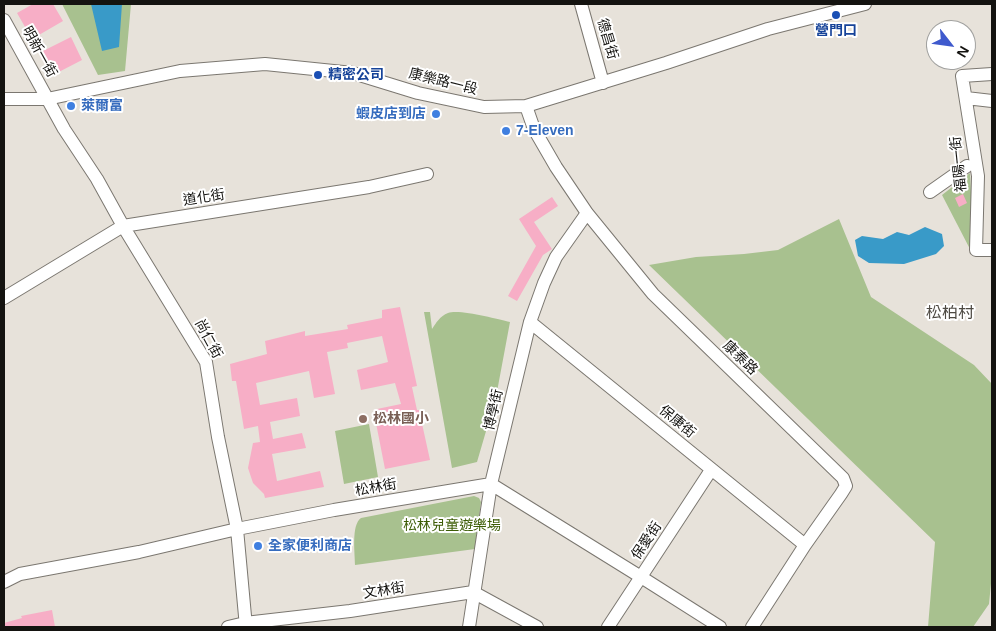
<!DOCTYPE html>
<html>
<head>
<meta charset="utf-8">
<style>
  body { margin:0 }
  #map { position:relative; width:996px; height:631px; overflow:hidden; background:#e7e2da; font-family:Arial,sans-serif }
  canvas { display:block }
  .frame { position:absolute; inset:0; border:5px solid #141310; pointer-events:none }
  .north { position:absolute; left:926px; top:20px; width:50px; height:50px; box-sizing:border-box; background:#fff; border:1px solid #a1a19f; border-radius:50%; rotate:120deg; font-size:14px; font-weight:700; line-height:20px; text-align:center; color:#141310 }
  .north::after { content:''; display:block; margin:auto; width:18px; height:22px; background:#3f5acd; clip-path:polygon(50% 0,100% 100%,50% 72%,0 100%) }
</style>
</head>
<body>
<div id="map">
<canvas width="996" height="631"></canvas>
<div class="frame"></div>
<div class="north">N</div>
</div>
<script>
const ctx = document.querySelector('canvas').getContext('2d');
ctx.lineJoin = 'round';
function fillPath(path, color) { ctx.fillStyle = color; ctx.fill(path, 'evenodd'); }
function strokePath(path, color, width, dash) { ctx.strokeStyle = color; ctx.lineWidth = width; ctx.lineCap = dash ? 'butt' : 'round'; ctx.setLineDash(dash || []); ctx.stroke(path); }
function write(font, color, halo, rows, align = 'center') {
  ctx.font = font + ' Arial,"Noto Sans TC",sans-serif'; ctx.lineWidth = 4; ctx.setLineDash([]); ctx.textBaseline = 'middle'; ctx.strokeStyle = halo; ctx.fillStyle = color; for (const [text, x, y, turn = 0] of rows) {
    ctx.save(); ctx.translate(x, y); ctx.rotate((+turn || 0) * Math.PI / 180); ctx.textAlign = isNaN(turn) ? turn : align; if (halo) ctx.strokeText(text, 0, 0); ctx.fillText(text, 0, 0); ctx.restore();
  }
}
const green = new Path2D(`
  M62 4H131L125 71 98 75Z
  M970 173 974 249 971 251 942 195Z
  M839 219 871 297 974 365 992 384V573L989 604 973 627H928L935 542 649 265 696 257 744 254 778 250Z
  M424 312H430L432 329C436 323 440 316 448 313 460 309 496 319 510 322L496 397 477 462 452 468Z
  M369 424 378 477 344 484 335 431Z
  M474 496 479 498 481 502 475 549 355 565C355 553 351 525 361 518Z`);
const water = new Path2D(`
  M91 4H122L119 47 102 51Z
  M925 227 942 234 944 246 936 254 904 264 869 263 858 256 855 240 862 236 883 239 897 232 909 235Z`);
const building = new Path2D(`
  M33 4H53L63 21 32 39 17 13Z
  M71 37 82 60 51 76 39 53Z
  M963 194 967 203 959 207 955 198Z
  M552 197 558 206 534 222 552 249 543 255 517 301 508 296 536 246 519 219Z
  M400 307 417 386 412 387 417 410H419L430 460 385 469 375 418H379L377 409 401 404 395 383 361 390 357 370 388 362 382 336 347 343 348 348 327 352 335 394 314 398 309 371 256 383 260 405 297 398 300 416 270 422 273 439 302 433 306 448 272 454 277 481 320 471 324 487 265 498 264 494 253 483 248 468 253 443 260 442 258 426 244 429 236 381H232L230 364 267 354 265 341 305 331V336L348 329 347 325 382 318V310Z
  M52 610 55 627H4V623L22 618 21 616Z`);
const minor = new Path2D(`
  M581 4 603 83
  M4 20 64 129 97 179 123 226 206 362 218 437 237 529 246 627
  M992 74 962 76 978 176 976 250H992
  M966 98 992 101
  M4 99H47L180 71 265 64 353 73 418 93 484 107 526 106 666 63 768 29 865 4
  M526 106 534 129 556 167 587 213 653 294 843 478 846 486 841 494 805 545 752 627
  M930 192 967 166
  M4 298 123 226 369 187 427 174
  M530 322 805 545
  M4 582 20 574 139 552 237 529 334 510 491 484 641 577 720 627
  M228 627 245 623 350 611 473 592 537 627
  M469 627 491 484 530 322 544 283 556 257 587 213
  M608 627 711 470`);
const markers = [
  [836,15,5,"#1a4fb4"],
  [318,75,5,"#1a4fb4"],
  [71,106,5,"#3f7fe0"],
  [436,114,5,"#3f7fe0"],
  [506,131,5,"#3f7fe0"],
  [363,419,5,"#8d6e63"],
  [258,546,5,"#3f7fe0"]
];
const transitNames = [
  ["營門口",836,31],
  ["精密公司",328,75,"left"]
];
const streetNames = [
  ["德昌街",607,39,74],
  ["明新一街",39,52,61],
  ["康樂路一段",443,82,14],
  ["福陽一街",959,164,-96],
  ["道化街",204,198,-9],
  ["尚仁街",208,339,62],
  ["康泰路",740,358,44],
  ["博學街",494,410,-77],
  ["保康街",677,422,39],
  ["松林街",376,488,-10],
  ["保愛街",647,541,-56],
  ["文林街",384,591,-9]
];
const shopNames = [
  ["萊爾富",81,106],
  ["蝦皮店到店",426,114,"right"],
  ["7-Eleven",516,131],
  ["全家便利商店",268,546]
];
const educationNames = [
  ["松林國小",373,419]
];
const parkNames = [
  ["松林兒童遊樂場",452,526]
];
const quarterNames = [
  ["松柏村",950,314]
];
fillPath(green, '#a8c18f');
fillPath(water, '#399ac8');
fillPath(building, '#f7aec6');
strokePath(minor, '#7b7770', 14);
strokePath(minor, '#fff', 12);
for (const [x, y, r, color] of markers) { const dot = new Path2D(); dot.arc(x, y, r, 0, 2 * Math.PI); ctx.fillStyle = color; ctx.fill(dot); strokePath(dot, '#fff', 2); }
write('bold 14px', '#164399', '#fff', transitNames);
write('14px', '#141310', '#fff', streetNames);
write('bold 14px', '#366cbe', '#fff', shopNames, 'left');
write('bold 14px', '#785e54', '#fff', educationNames, 'left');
write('14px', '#3c5c05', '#fff', parkNames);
write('16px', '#4e4a43', '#fff', quarterNames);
</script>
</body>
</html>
